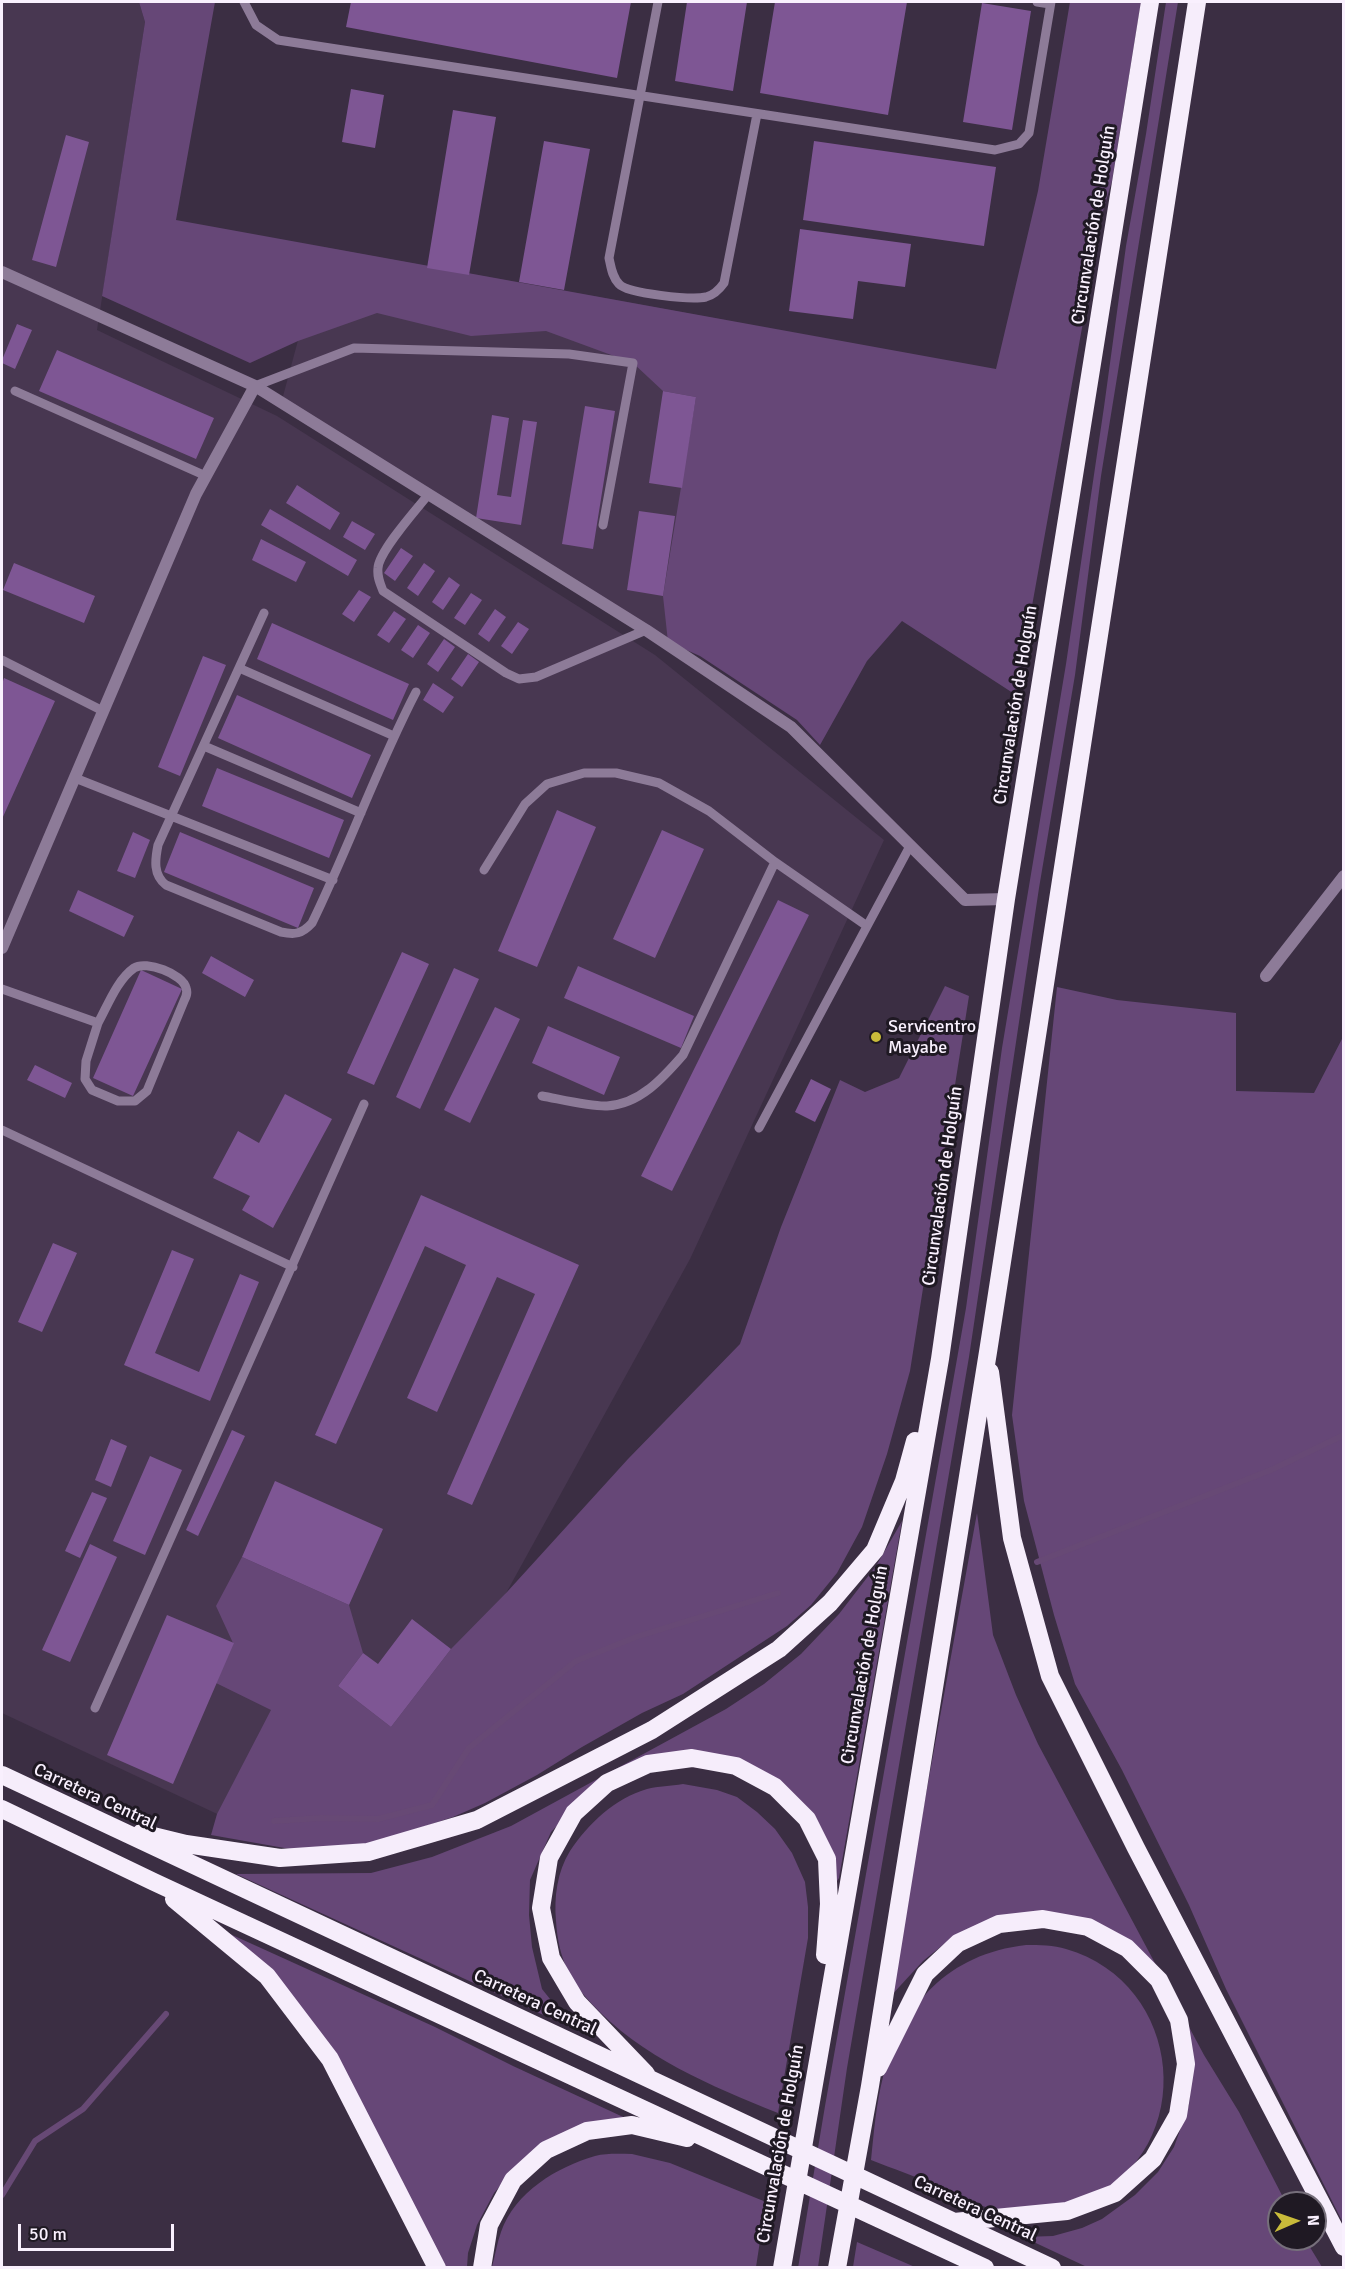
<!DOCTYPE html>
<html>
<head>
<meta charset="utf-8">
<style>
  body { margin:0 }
  #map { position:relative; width:1345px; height:2269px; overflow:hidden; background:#3b2e43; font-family:Signika,sans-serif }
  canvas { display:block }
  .frame { position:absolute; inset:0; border:3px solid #f9f0fe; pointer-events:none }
  .north { position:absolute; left:1267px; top:2191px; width:60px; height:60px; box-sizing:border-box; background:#1f1923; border:2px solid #766f7b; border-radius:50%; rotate:88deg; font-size:16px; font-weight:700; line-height:24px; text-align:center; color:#f9f0fe }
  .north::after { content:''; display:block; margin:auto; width:21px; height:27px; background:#c9bb3a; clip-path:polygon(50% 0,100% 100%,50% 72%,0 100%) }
  .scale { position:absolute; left:18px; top:2224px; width:156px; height:27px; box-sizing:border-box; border:3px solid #f9f0fe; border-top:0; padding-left:8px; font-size:18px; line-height:21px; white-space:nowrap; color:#f9f0fe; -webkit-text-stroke:4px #1f1923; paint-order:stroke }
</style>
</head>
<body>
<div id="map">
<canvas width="1345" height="2269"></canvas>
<div class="frame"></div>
<div class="north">N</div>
<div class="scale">50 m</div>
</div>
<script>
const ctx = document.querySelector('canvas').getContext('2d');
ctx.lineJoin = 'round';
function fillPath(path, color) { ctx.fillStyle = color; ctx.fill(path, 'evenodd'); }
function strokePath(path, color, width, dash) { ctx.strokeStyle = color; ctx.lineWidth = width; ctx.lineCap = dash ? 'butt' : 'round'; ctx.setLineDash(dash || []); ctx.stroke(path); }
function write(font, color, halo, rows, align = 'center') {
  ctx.font = font + ' Signika,sans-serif'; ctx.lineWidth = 6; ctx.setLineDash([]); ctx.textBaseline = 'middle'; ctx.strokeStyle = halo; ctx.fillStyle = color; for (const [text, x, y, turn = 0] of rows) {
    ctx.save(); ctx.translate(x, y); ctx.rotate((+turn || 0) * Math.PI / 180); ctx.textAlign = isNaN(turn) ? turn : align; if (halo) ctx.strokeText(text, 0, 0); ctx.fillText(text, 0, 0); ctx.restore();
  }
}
const built = new Path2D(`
  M2 2H139L145 22 97 330 277 416 655 655 884 840 690 1259 396 1793 245 1827 2 1713Z
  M323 247 725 320 668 642 282 400Z`);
const green = new Path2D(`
  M139 2H215L176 220 996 369 1038 191 1070 2H1141L1112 181 1103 211 1016 695 902 621 867 661 820 745 797 720 700 656 668 642 663 596 696 397 663 391 633 363 546 331 471 336 377 313 298 341 250 363 102 296 145 22Z
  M1166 2H1178L1101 476 1075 675 1039 888 969 1357 847 2068 818 2267 798 2268 825 2106 966 1308 1002 1048 1066 664 1104 407 1126 246 1146 134Z
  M945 986 969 996 910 1371 887 1454 862 1527 837 1573 811 1605 787 1626 683 1694 642 1713 582 1747 537 1775 485 1803 453 1817 368 1845 290 1849 211 1835 217 1814 271 1710 216 1683 233 1643 216 1606 242 1557 349 1605 363 1653 338 1686 391 1727 451 1649 507 1592 628 1459 740 1344 781 1227 840 1080 865 1092 899 1078Z
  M1057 987 1117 1000 1236 1013V1091L1314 1093 1343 1037V2223L1226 1989 1189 1905 1122 1770 1075 1684 1054 1615 1024 1501 1012 1415Z
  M977 1513 993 1635 1016 1695 1038 1744 1204 2055 1239 2112 1286 2203H1279V2239H1305L1322 2267H1087L1023 2237 1053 2236 1082 2228 1102 2219 1135 2195 1158 2172 1174 2147 1189 2105 1190 2091 1181 2018 1128 1945 1043 1915 949 1940 923 1961 889 1998Z
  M902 1521 839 1878 835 1884 777 1785 696 1757 598 1784 551 1832 530 1880 529 1915 532 1947 542 1989 574 2029 236 1874 371 1873 432 1857 511 1826 726 1709 764 1684 801 1654 839 1614 876 1566Z
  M683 1784 717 1790 737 1797 757 1812 775 1829 792 1853 805 1882 808 1907V1938L778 2113C711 2086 641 2057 591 2003 583 1994 574 1984 569 1974 561 1957 557 1939 556 1921 554 1897 557 1872 570 1851 588 1824 615 1798 647 1789 658 1786 671 1786 683 1784Z
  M208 1924 435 2027 513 2066 634 2122 516 2167 494 2193 477 2225 468 2253 467 2267H439L331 2058Z
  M1026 1945C1039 1945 1054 1945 1066 1949 1184 1983 1200 2148 1087 2200 1077 2204 1023 2211 1011 2211 985 2211 961 2197 938 2187 916 2176 893 2169 871 2160 874 2132 876 2104 883 2077 903 2004 948 1954 1026 1945Z
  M632 2154 670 2163 766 2202 756 2267H492C495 2256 497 2243 501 2232 515 2192 557 2167 595 2156 607 2153 620 2154 632 2154Z
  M857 2242 915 2267H853Z`);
const stream = new Path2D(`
  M1037 1562 1271 1470 1344 1435
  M274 1821 321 1818 378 1819 432 1805 469 1748 576 1661 636 1637 778 1593
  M2 2195 35 2141 83 2109 166 2014`);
const building = new Path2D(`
  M351 2H631L617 78 346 27Z
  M687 2H747L733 91 675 81Z
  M775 2H907L888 115 760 93Z
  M982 3 1031 11 1012 130 963 122Z
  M351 89 384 95 375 148 342 142Z
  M453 110 496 117 469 275 427 268Z
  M66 135 89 142 56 267 32 260Z
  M544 141 590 149 564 290 519 282Z
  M814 141 996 167 984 246 803 220Z
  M800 229 911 244 905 287 858 281 853 319 789 311Z
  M17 324 32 330 15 369 2 363V360Z
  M57 350 214 418 196 459 39 391Z
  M663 391 696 397 682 488 649 483Z
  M585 406 615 411 593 549 562 544Z
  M492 415 509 418 497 495 511 497 523 420 537 422 521 525 476 518Z
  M297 485 340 513 330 530 286 503Z
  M270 509 357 560 348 576 261 525Z
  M639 511 675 516 663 596 627 590Z
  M352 521 375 534 365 550 343 537Z
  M261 539 306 562 296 582 252 560Z
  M401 548 413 556 395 581 384 573Z
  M14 563 95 596 84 623 3 590Z
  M424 563 435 571 418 596 407 588Z
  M449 577 460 585 443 610 432 602Z
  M359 590 371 597 354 622 342 614Z
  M471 593 482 600 465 625 454 618Z
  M495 609 506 617 489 642 478 634Z
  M394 611 406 619 389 643 377 635Z
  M518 622 529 629 512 654 501 646Z
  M272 623 409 684 393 720 257 659Z
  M418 625 430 633 413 658 401 650Z
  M444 639 455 647 438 672 427 664Z
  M468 654 479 662 462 687 451 679Z
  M203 656 226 665 180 776 158 767Z
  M4 678 55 701 2 819V684Z
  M433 683 454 697 443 713 423 700Z
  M237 695 371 755 352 798 218 738Z
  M217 768 344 820 329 858 202 806Z
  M557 810 596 827 537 967 498 951Z
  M662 830 704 849 655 958 613 939Z
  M133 832 150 840 135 878 117 871Z
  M180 832 314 888 298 928 164 872Z
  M78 890 134 916 124 937 69 911Z
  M778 900 809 915 672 1191 641 1176Z
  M402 952 429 964 374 1085 347 1073Z
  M211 956 254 980 245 997 202 973Z
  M578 966 694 1016 681 1048 564 998Z
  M454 968 479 979 420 1109 396 1097Z
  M141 970 182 989 133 1096 93 1078Z
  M495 1007 520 1019 470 1123 444 1110Z
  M548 1026 620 1057 604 1095 532 1063Z
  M35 1065 72 1083 65 1098 27 1080Z
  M811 1079 831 1089 815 1122 795 1112Z
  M285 1094 332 1119 273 1228 242 1210 250 1196 213 1178 238 1131 259 1143Z
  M421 1195 579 1265 472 1505 447 1494 535 1294 497 1277 437 1412 407 1398 466 1265 425 1246 336 1444 315 1435Z
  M53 1243 77 1253 42 1332 18 1322Z
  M172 1250 194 1259 155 1353 199 1372 240 1274 259 1282 210 1401 124 1365Z
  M232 1430 245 1436 198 1536 186 1530Z
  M111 1439 127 1446 111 1487 95 1480Z
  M150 1456 182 1470 145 1555 113 1541Z
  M275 1481 383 1529 349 1605 242 1557Z
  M92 1492 107 1498 80 1558 65 1551Z
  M90 1544 117 1557 70 1662 42 1650Z
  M167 1615 234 1643 173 1784 107 1755Z
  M412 1619 451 1649 391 1727 338 1686 363 1653 378 1664Z`);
const lane = new Path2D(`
  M244 2 256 25 278 40 995 150 1019 144 1029 133 1051 2
  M658 2 609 258C611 267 612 277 619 284 628 294 692 300 706 297 714 295 719 290 724 283L757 114
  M1037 2 1050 4
  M255 386 354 348 569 354 633 363 603 525
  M15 391 206 476
  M428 495C416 510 379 551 378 568 377 577 380 583 383 591L506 673 519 679 536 677 646 630
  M264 613 158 845C155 860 153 875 166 885L281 932C295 935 302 934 312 923 349 847 377 767 416 692
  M2 660 103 711
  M239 668 394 736
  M204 746 361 813
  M75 778 333 880
  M484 870 525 804 547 784 584 773H616L659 783 709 811 775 862 867 926
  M2 989 98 1023C108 1005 117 980 134 968 146 960 183 974 186 988 188 993 186 997 184 1001L147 1091 135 1101H118L92 1090 85 1079 86 1061 98 1023
  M542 1096C559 1099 592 1107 607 1106 640 1104 663 1078 683 1055L775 862
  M759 1128 910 846
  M2 1130 293 1267
  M95 1708 364 1104`);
const street = new Path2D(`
  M2 272 255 386 646 630 791 727 965 900 1006 899
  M2 948 196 494 255 386
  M1266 976 1344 876`);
const highway = new Path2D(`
  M990 1372 1012 1538 1050 1676 1136 1848 1344 2247
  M2 1775 1052 2268
  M2 1809 154 1882 985 2268
  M141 1833 186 1844 280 1858 368 1852 477 1820 652 1730 779 1649 830 1603 875 1550 904 1481 915 1441
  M174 1899 267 1976 330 2059 437 2268
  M878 2068 925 1974 958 1943 999 1924 1043 1919 1088 1927 1127 1948 1159 1980 1179 2020 1186 2064 1178 2115 1153 2159 1115 2193 1067 2211 954 2222
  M646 2074 577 2002 551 1958 541 1908 549 1858 574 1813 607 1783 648 1764 692 1758 736 1766 775 1787 807 1819 827 1859 829 1904 825 1955
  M482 2268 489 2225 513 2180 546 2150 587 2131 632 2125 687 2138
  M782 2268 940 1359 1006 899 1150 2
  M837 2268 870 2086 988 1352 1197 2`);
const markers = [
  [876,1037,6,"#c9bb3a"]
];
const streetNames = [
  ["Circunvalación de Holguín",1094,225,-81],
  ["Circunvalación de Holguín",1016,705,-81],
  ["Circunvalación de Holguín",943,1186,-82],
  ["Circunvalación de Holguín",865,1665,-80],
  ["Carretera Central",95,1797,25],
  ["Carretera Central",535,2003,25],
  ["Circunvalación de Holguín",781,2144,-80],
  ["Carretera Central",975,2209,25]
];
const poiNames = [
  ["Servicentro",888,1027],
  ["Mayabe",888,1048]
];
fillPath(built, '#483751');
fillPath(green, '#664777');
strokePath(stream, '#674975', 6);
fillPath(building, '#7e5694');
strokePath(lane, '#8d7b98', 9);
strokePath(street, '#8d7b98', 12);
strokePath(highway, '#f6edfb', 18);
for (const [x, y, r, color] of markers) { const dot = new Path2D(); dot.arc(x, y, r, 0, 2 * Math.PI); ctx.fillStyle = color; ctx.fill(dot); strokePath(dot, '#1f1923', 2); }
write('18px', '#f9f0fe', '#1f1923', streetNames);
write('18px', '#f9f0fe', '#1f1923', poiNames, 'left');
</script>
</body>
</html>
